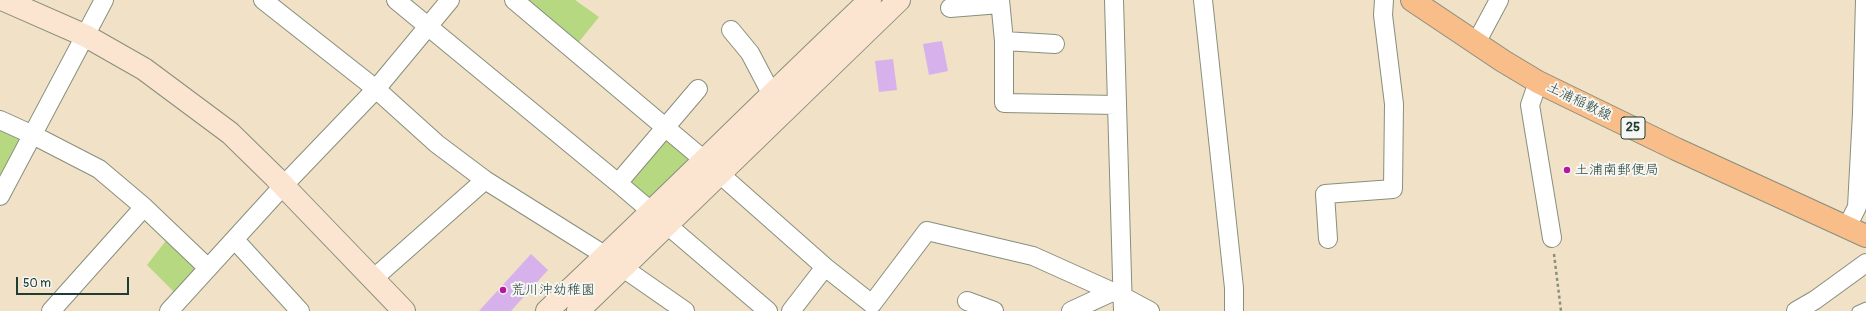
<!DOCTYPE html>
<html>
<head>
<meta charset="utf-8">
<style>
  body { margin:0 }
  #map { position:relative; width:1866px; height:311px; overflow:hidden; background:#f1e1c6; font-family:Pangolin,sans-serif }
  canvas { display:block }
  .scale { position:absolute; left:16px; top:277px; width:113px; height:18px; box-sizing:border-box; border:2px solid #1f3d34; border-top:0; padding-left:5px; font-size:12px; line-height:14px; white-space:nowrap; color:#1f3d34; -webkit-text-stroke:3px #f6f6f2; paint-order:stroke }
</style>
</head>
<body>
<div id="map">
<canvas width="1866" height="311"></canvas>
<div class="scale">50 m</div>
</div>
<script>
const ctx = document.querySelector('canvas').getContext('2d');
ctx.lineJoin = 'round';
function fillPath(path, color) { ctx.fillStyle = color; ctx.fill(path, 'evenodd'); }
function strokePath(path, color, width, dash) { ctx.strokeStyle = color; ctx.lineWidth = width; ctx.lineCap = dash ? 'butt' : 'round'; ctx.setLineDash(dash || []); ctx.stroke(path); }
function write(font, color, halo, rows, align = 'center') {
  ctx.font = font + ' Pangolin,"Klee One",sans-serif'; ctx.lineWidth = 4; ctx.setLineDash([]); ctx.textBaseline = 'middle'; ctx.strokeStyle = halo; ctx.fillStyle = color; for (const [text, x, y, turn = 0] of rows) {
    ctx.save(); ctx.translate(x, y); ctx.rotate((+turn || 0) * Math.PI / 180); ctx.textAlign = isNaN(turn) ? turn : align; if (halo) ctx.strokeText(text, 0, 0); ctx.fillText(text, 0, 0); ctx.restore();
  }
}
const green = new Path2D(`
  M519 0H575L599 17 574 48Z
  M0 125 29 136 0 198Z
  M666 132 699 160 652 209 622 183Z
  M168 238 204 269 166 308 173 291 147 265Z`);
const building = new Path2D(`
  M942 41 948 71 929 75 923 44Z
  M893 59 897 90 879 92 875 61Z
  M531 254 548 270 511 311H479Z`);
const path = new Path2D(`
  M1554 254 1561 311`);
const lane = new Path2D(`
  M1857 311 1866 307`);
const street = new Path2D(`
  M263 0 376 89 437 144 485 180 606 256 685 311
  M396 0 618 183
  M514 0 704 160 825 267 791 311
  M1000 0 1004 41V103L1117 105
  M1114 0 1123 311
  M1203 0 1234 288V311
  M950 8 1000 4
  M731 30 750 53 771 93
  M1004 41 1055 44
  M1476 43 1499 0
  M1538 82 1530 105 1552 238
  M698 89 618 183 768 311
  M0 120 33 135 99 169 144 207 208 268
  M0 196 104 0
  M1847 227 1857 207 1862 113 1865 0
  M1328 239 1325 194 1393 189 1394 104 1383 15 1384 0
  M235 240 300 311
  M825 267 872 304 927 231 1033 256 1122 296 1150 311
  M373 279 485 180
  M967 301 994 311
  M51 311 144 207
  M169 311 283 186 376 89 450 0
  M1071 311 1112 292
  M1796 311 1815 300 1866 263`);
const secondary = new Path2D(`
  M4 0 86 36 144 69 230 133 275 177 404 311
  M547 311C656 209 761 103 870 0
  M578 311 899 0`);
const primary = new Path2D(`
  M1412 0 1503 61 1538 82 1676 149 1866 236`);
const markers = [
  [1567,170,4,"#b5179e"],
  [503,290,4,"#b5179e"]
];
const shields = [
  [1633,128,24]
];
const shieldNames = [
  ["25",1633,128]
];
const streetNames = [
  ["土浦稲敷線",1579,102,26]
];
const poiNames = [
  ["土浦南郵便局",1575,170],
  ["荒川沖幼稚園",511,290]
];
fillPath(green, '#b5d880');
fillPath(building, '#d7b1eb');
strokePath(lane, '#888f7d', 11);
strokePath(street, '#888f7d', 20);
strokePath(secondary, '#888f7d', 24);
strokePath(primary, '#888f7d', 24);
strokePath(path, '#888f7d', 2.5, [3, 3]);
strokePath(lane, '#fff', 9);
strokePath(street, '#fff', 18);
strokePath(secondary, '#fce5d0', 22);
strokePath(primary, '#f8bd89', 22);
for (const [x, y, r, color] of markers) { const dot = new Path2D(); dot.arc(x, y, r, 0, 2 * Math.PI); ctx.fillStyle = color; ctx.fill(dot); strokePath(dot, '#f6f6f2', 1.5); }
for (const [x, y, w] of shields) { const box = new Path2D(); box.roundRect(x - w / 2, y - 11, w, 22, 3); ctx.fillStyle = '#f6f6f2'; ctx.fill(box); strokePath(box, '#1f3d34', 1); }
write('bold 13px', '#1f3d34', null, shieldNames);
write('14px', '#1f3d34', '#f6f6f2', streetNames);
write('14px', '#1f3d34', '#f6f6f2', poiNames, 'left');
</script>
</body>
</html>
